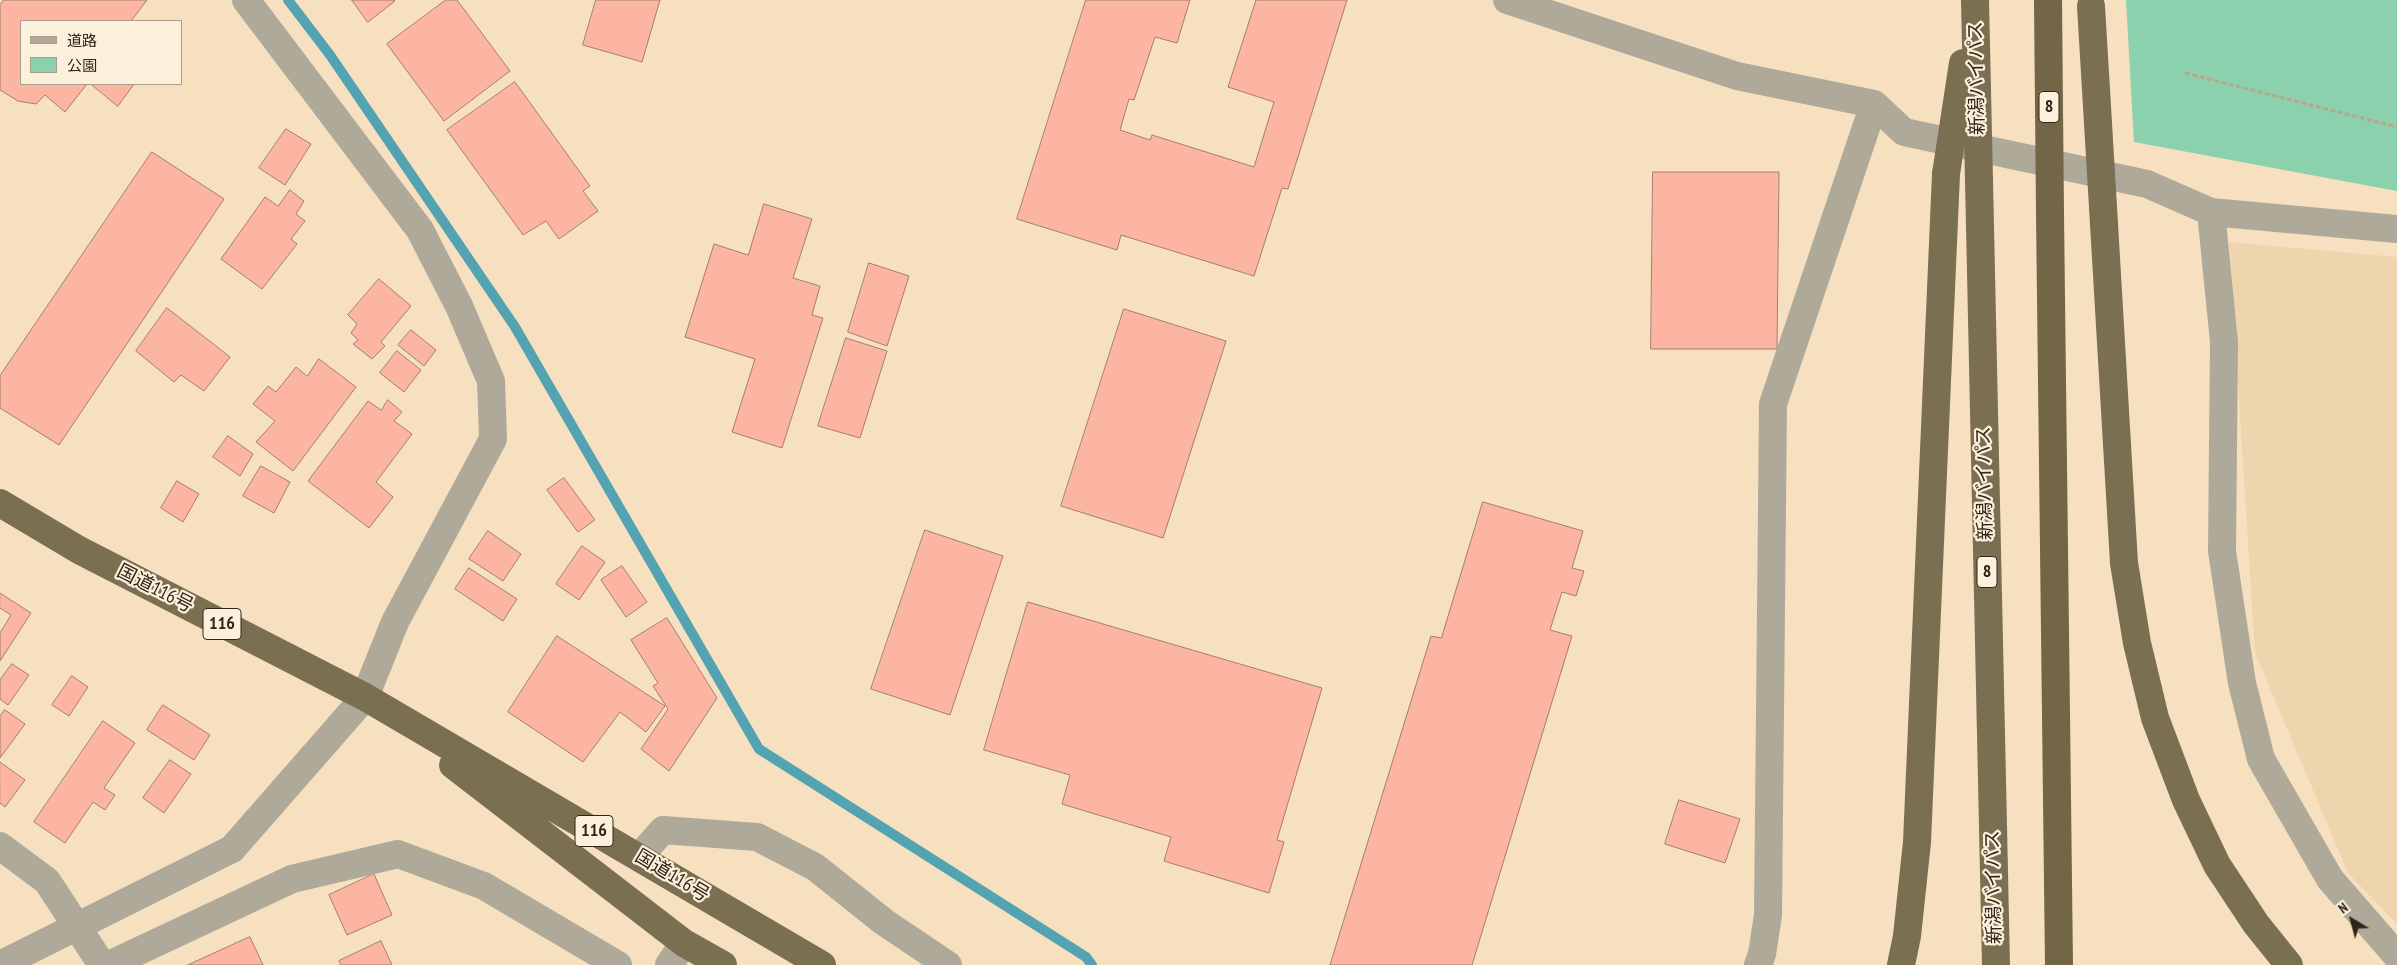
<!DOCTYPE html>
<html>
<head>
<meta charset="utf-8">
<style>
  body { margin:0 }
  #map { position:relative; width:2397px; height:965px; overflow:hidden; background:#f6e0bf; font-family:"PT Sans Narrow","Noto Sans JP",sans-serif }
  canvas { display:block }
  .legend { position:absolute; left:20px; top:20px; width:162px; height:65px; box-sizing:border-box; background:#fcefdb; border:1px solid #aa9f8d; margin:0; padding:6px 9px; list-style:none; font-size:15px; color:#2e2619 }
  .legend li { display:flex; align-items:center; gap:10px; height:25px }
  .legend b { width:25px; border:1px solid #aa9f8d }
  .north { position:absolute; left:2327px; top:895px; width:50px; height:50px; -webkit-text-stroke:4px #fcefdb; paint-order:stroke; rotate:323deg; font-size:14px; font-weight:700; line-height:20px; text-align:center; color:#2e2619 }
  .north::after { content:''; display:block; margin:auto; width:18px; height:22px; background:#2e2619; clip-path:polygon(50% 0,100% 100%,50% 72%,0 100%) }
</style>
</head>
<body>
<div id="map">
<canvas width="2397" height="965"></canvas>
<ul class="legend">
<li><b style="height:6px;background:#afa99a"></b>道路</li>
<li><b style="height:14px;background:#8bd1ae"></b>公園</li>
</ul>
<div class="north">N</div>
</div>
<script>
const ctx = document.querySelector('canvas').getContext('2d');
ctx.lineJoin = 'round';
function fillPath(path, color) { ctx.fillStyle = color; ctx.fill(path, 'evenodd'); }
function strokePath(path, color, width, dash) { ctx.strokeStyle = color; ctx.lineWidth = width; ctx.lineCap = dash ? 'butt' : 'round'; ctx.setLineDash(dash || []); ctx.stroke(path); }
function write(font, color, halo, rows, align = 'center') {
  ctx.font = font + ' "PT Sans Narrow","Noto Sans JP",sans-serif'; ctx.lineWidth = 4.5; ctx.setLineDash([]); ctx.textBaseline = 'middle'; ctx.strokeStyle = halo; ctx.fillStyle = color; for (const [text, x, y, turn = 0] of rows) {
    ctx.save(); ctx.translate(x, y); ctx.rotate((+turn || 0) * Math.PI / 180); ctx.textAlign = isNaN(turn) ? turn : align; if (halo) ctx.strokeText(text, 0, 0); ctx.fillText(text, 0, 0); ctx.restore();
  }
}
const built = new Path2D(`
  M2229 242 2397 257V924L2348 873 2255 653Z`);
const green = new Path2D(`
  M2126 0H2397V191L2134 142Z`);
const stream = new Path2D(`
  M288 0 330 55 515 327 759 749 1086 957 1092 965`);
const building = new Path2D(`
  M4 0H147L131 21H21V84H87L65 112 45 95 36 104 18 101 0 90V5Z
  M352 0H394L395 1 368 22Z
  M446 0H457L510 71 444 121 387 44Z
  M596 0H660L642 62 583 45Z
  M1086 0H1190L1177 43 1155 37 1134 100 1129 99 1120 130 1150 140 1152 135 1254 167 1274 102 1228 87 1256 0H1347L1288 189 1282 188 1254 276 1121 235 1117 250 1017 219Z
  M515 82 590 186 583 191 598 211 559 239 546 221 523 235 447 130Z
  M91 84H134L118 106Z
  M286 129 311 144 285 185 259 168Z
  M152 152 224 199 59 445 0 408V376Z
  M1653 172H1779L1777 349H1651Z
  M290 190 304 201 296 214 305 221 291 239 297 244 262 289 221 259 265 197 278 206Z
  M764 204 812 219 793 278 820 286 812 315 823 318 782 448 732 432 755 359 685 337 714 244 748 255Z
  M869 263 909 276 887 346 848 332Z
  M379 279 411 306 381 342 385 346 372 359 353 344 358 340 351 333 357 324 348 315Z
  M167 308 230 357 204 391 181 375 174 382 136 351Z
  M1124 309 1226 341 1163 538 1061 506Z
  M411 330 436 350 424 366 398 345Z
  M846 338 887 351 860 438 818 426Z
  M397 351 421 370 404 392 380 373Z
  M319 359 356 387 293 471 256 442 275 421 253 404 268 386 276 392 296 367 307 376Z
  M388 400 402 412 394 421 412 434 376 482 393 497 369 528 308 481 368 401 381 410Z
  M228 436 253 454 240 476 213 457Z
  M261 466 290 482 274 513 243 496Z
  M564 478 595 520 578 532 547 490Z
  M177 481 199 494 183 522 161 508Z
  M1483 502 1583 531 1572 568 1584 571 1576 596 1562 592 1550 630 1572 636 1472 965H1330L1431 636 1441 638Z
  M925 530 1003 556 950 715 871 689Z
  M488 531 521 554 503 581 469 559Z
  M582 546 605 562 579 600 556 584Z
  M622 566 647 602 626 617 601 580Z
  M469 568 517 599 503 621 455 589Z
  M0 593 31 613 0 661V633L11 615 0 608Z
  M1028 602 1322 688 1277 840 1284 842 1269 893 1164 861 1171 837 1062 804 1070 775 984 750Z
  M667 618 717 698 669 771 641 749 668 709 653 686 658 683 631 640Z
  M557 636 665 706 646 732 620 712 583 762 508 712Z
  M12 664 29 675 8 705 0 699V680Z
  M72 676 88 687 69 716 52 705Z
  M163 705 210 735 194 760 147 730Z
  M5 710 25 724 0 758V716Z
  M103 721 135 743 104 788 115 795 105 810 93 802 65 843 34 822Z
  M170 760 191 774 164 813 143 798Z
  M0 762 25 780 5 807 0 803Z
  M1679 800 1740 819 1725 863 1665 844Z
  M374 874 392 915 347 935 329 895Z
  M250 937 263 965H188Z
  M381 941 392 965H341L339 961Z`);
const path = new Path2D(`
  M2185 73 2397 127`);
const minor = new Path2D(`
  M246 0 420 230 459 306 491 381 493 439 395 622 365 697
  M1507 0 1737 76 1874 104 1904 132 2147 184 2211 212 2397 229
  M2211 212 2224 342 2222 551 2242 683 2261 759 2330 879 2397 956
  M0 846 47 881 102 965
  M639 857 663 830 757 837 815 867 884 922 948 965
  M109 965 292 879 398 854 484 886 618 965
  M669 965 684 943
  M1758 965 1762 954 1768 915 1773 404 1874 104`);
const tertiary = new Path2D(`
  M232 849 365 697`);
const trunk = new Path2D(`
  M1979 180 1996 965
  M2103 207 2124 563 2137 643 2155 718 2186 800 2217 865 2256 924 2289 965
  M0 503 79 550 365 697 822 965
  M453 765 684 943 723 965
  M1901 965 1907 936 1917 842 1946 174`);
const motorway = new Path2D(`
  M2050 214 2059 965`);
const tertiaryBridge = new Path2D(`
  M0 965 232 849`);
const trunkBridge = new Path2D(`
  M1975 0 1979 180
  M2091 6 2103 207
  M1946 174 1963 63`);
const motorwayBridge = new Path2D(`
  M2048 0 2050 214`);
const shields = [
  [2049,107,20],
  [1987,572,20],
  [222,624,38],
  [594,831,38]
];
const shieldNames = [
  ["8",2049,107],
  ["8",1987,572],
  ["116",222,624],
  ["116",594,831]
];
const streetNames = [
  ["新潟バイパス",1977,78,-91],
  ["新潟バイパス",1985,483,-91],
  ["国道116号",155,589,27],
  ["国道116号",672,876,31],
  ["新潟バイパス",1994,887,-91]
];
fillPath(built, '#efd5ae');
fillPath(green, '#8bd1ae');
strokePath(stream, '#54a3b2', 10);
fillPath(building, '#fcb5a1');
strokePath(building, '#a37d73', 1);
strokePath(path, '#b8a68b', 3, [5, 2.5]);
strokePath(minor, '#afa99a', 28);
strokePath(tertiary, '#afa99a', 28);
strokePath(trunk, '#7b6f52', 28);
strokePath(motorway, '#736646', 28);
strokePath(tertiaryBridge, '#afa99a', 28);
strokePath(trunkBridge, '#7b6f52', 28);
strokePath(motorwayBridge, '#736646', 28);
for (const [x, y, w] of shields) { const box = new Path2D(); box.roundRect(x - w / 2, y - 15.5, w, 31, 4); ctx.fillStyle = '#fcefdb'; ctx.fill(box); strokePath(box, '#2e2619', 1); }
write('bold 18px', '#2e2619', null, shieldNames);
write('19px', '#2e2619', '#fcefdb', streetNames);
</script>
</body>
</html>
